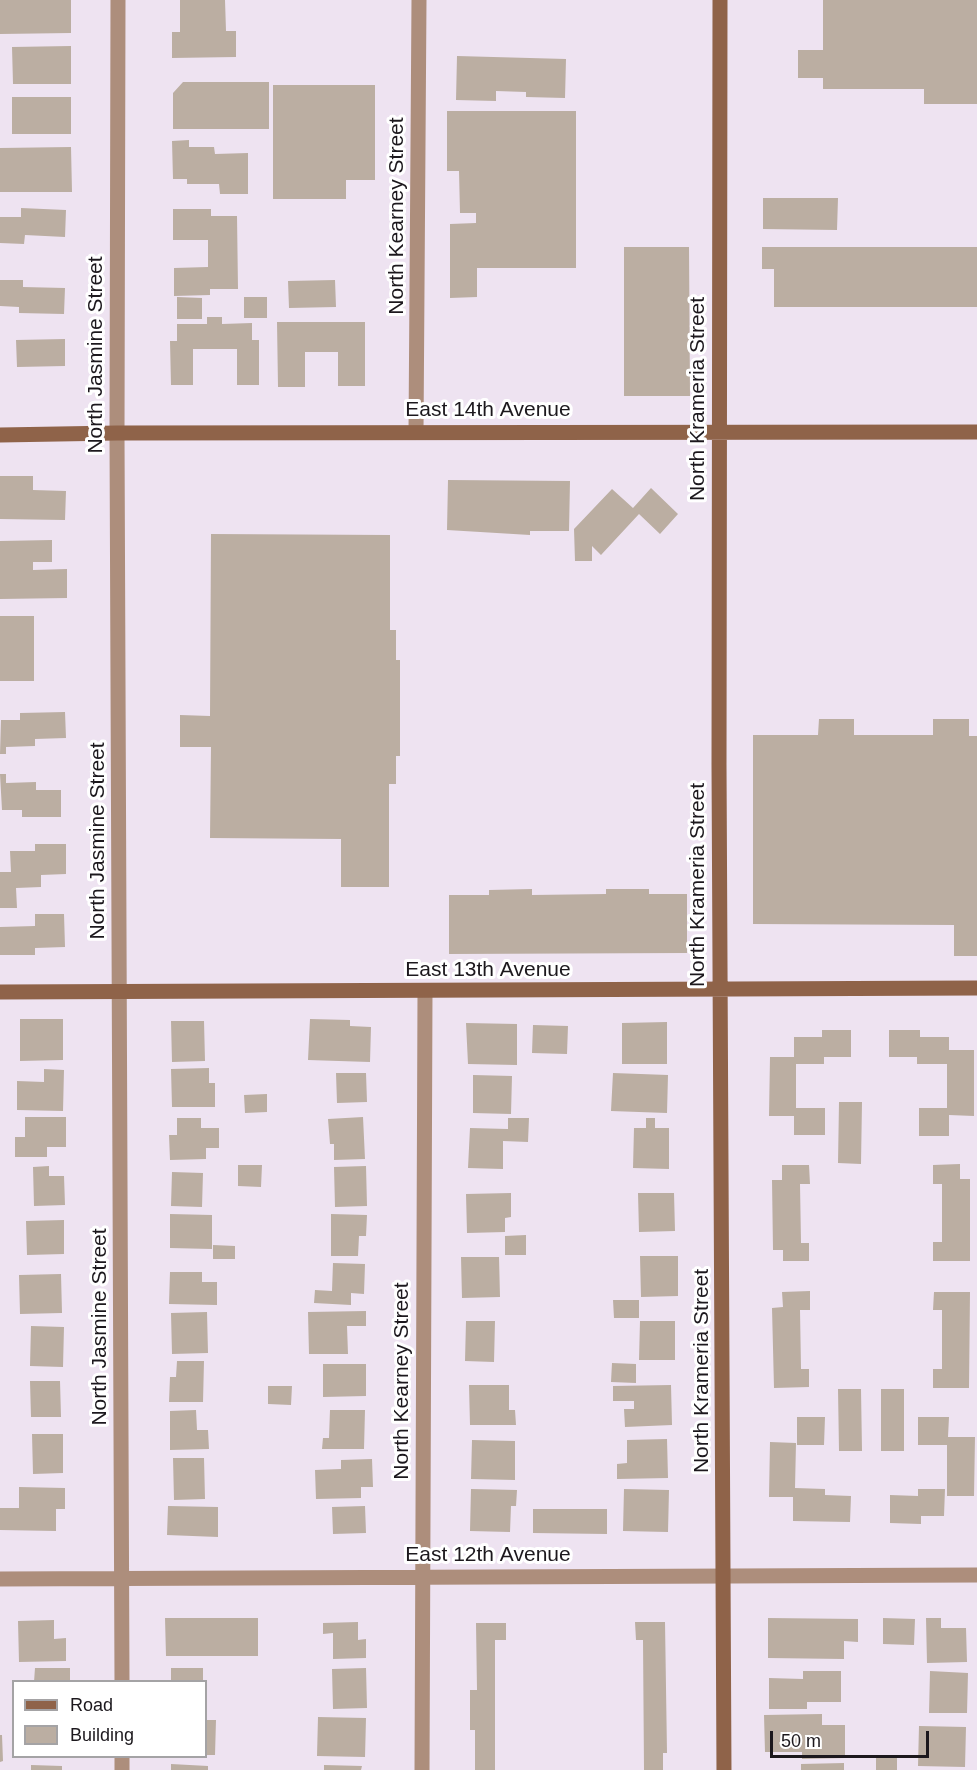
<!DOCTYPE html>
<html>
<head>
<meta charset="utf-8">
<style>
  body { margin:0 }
  #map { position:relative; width:977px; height:1770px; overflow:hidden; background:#eee3f1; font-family:Arial,sans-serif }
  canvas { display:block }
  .legend { position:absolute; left:12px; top:1680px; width:195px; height:78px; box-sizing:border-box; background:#fff; border:2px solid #a4a3a5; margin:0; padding:8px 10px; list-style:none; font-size:18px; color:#1c181d }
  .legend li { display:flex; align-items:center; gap:12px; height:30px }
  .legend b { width:30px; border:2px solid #a4a3a5 }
  .scale { position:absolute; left:770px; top:1731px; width:159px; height:27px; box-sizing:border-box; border:3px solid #1c181d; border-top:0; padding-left:8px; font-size:18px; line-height:21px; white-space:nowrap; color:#1c181d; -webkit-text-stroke:4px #fff; paint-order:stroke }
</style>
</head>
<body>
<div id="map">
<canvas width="977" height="1770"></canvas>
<ul class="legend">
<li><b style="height:8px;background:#8f6349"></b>Road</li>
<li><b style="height:16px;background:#bbaea2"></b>Building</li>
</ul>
<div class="scale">50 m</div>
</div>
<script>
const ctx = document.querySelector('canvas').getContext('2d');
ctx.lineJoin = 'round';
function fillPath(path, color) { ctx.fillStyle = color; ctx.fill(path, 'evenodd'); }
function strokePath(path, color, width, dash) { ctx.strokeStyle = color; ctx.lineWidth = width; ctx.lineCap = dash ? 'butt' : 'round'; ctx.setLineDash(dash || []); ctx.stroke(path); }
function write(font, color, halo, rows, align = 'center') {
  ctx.font = font + ' Arial,sans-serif'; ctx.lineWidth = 6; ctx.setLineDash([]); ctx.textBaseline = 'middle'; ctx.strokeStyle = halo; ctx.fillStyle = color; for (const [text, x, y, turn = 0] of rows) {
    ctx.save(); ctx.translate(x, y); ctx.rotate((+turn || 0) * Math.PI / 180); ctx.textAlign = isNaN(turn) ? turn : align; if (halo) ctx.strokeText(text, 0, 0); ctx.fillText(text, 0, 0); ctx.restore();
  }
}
const building = new Path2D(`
  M0 0H71V33L0 34Z
  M180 0H225L226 31H236V57L172 58V32H180Z
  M823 0H977V104H924V89H823V78H798V50H823Z
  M71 46V84H13L12 47Z
  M457 56 566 59 565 98 526 97V92L496 91V101L456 100Z
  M183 82H269V129H173V93Z
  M273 85H375V180H346V199H273Z
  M12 97H71V134H12Z
  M447 111H576V268H477V297L450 298V224L476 223V213H460L459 171H447Z
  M189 140V147H214L215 154 248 153V194H220L219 184H187V179H173L172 141Z
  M71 147 72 192H0V148Z
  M763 198H838L837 230 763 229Z
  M21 208 66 210 65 237 25 235 24 244 0 243V217H21Z
  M173 209H211V216H237L238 289H210V295L174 296V268L208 267V240H173Z
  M624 247H689L690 396H624Z
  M762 247H977V307H774V269H762Z
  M0 280H23V287L65 288 64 314 19 313V307L0 306Z
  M335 280 336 307 289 308 288 281Z
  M177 297 202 298V319H177Z
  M244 297H267V318H244Z
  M207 317H222V324L252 323V340H259V385H237V349H193V385H171L170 341H177V324H207Z
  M277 322H365V386H338V352H305V387H278Z
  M65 339V366L17 367 16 340Z
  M0 476H33V490L66 491 65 520 0 519Z
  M448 480 570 481 569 531H530V535L447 530Z
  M651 488 678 514 660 534 639 514 601 555 592 546V561H575L574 529 612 489 633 508Z
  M211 534 390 535V630H396V660H400V756H396V784H389V887H341V839L210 838 211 747H180V715L210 716Z
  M52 540V562H33V570L67 569V598L0 599V541Z
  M0 616H34V681H0Z
  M65 712 66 738 35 739V746L6 747V754H0L1 720H20V713Z
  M819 719H854V735H933V719H969V736H977V956H954V925L753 924V735H818Z
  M0 774H6V783L36 782V790H61V817H22V810H2Z
  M35 844H66V874L41 875V887L16 888 17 908H0V872H11L10 851H35Z
  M532 889V895L606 894V889H649V894H687V953L449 954V895H489V890Z
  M35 914H64L65 947 35 948V955H0V927L35 926Z
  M20 1019H63V1060L20 1061Z
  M310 1019 350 1020V1026L371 1027 370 1062 308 1060Z
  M171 1021H204L205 1061 172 1062Z
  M667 1022V1064H622V1023Z
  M466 1023 517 1024V1065L468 1064Z
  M533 1025 568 1026 567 1054 532 1053Z
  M822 1030H851V1057H824V1064H796V1108H825V1135H794V1116H769L770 1057H794V1037H822Z
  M889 1030H920V1037H949V1050H974V1116L949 1115V1136H919V1108H947V1064H917V1057H889Z
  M209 1068V1083H215V1107H172L171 1069Z
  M44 1069 64 1070 63 1111 17 1110V1081L44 1082Z
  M336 1073H366L367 1102 337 1103Z
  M613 1073 668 1075 667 1113 611 1111Z
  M473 1075 512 1076 511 1114 473 1113Z
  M267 1094V1112L245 1113 244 1095Z
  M839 1102H862L861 1164 838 1163Z
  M25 1117H66V1147H47V1157H15V1137H25Z
  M363 1117 365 1159 334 1160V1144H330L328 1119Z
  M177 1118H201V1128H219V1148H206V1159L170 1160 169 1135H177Z
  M508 1118H529L528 1142 503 1141V1169L468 1168 470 1128 508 1129Z
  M646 1118H655V1128H669V1169L633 1168 634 1128H646Z
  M960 1164V1179H970V1261H933V1242H942V1184H933V1165Z
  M238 1165H262L261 1187 238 1186Z
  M782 1165H809L810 1184H800L801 1243H809V1261H783V1250H773L772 1180H782Z
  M49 1166V1176H64L65 1205 34 1206 33 1167Z
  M366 1166 367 1206 335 1207 334 1167Z
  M172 1172 203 1173 202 1207 171 1206Z
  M511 1193V1217L505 1218V1232L467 1233 466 1194Z
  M638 1193H674L675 1231 639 1232Z
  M170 1214 212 1215V1249L170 1248Z
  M331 1214 367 1215 366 1236H359L358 1256H331Z
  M64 1220V1254L27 1255 26 1221Z
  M526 1235V1255H505V1236Z
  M213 1245 235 1246V1259H213Z
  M640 1256H678V1296L641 1297Z
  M461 1257H499L500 1297 462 1298Z
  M333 1263 365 1264 364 1294 351 1293V1305L314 1303 315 1290 332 1291Z
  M170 1272H202V1282H217V1305L169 1304Z
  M61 1274 62 1313 20 1314 19 1275Z
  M810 1291V1310H800L801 1369H809V1387L774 1388 772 1308 783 1307 782 1292Z
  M934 1292H970L969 1388H933V1369H942V1310H933Z
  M613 1300H639V1318H614Z
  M366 1311V1326H347L348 1354H309L308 1312Z
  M207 1312 208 1353 172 1354 171 1313Z
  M466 1321H495L494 1362 465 1361Z
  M640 1321H675V1360H639Z
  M31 1326 64 1327 63 1367 30 1366Z
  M177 1361H204L203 1402H169L170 1377H176Z
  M612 1363 636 1364V1383L611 1382Z
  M323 1364H366V1396L323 1397Z
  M30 1381H60L61 1417H31Z
  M469 1385H509V1410H515L516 1425H470Z
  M671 1385 672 1425 625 1427 624 1409H634V1401H613V1386Z
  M268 1386H292L291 1405 268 1404Z
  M838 1389H861L862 1451H839Z
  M881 1389H904V1451H881Z
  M196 1410 197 1430H208L209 1449 170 1450V1411Z
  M330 1410H365L364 1449H322L323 1438H329Z
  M797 1417H825L824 1445H797Z
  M918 1417H949L948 1437H975L974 1496H947V1445H918Z
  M32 1434H63V1473L33 1474Z
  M667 1439 668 1478 617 1479V1464L627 1463V1440Z
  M472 1440 515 1441V1480L471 1479Z
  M770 1442 796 1443 795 1488 825 1489V1495L851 1496 850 1522 793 1521V1497H769Z
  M173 1458H204L205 1499 174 1500Z
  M372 1459 373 1487H361V1498L316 1499 315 1470 341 1469V1460Z
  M19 1487 65 1488V1509H56V1531L0 1530V1508H19Z
  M471 1489 517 1490 516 1506H511L510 1532 470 1531Z
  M624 1489 669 1490 668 1532 623 1531Z
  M918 1489H945L944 1516H921V1524L890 1523V1495L918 1496Z
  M168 1506 218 1507V1537L167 1535Z
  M365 1506 366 1533 333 1534 332 1507Z
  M533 1509H607V1534L533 1533Z
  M165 1618H258V1656H166Z
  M768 1618 858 1619V1642L844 1641V1659L768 1658Z
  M883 1618 915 1619 914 1645 883 1644Z
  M926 1618H941V1628H966L967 1662 927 1663Z
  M54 1620V1639L66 1638V1661L19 1662 18 1621Z
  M358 1622V1640L366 1639V1658L333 1659V1633L323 1634V1623Z
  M635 1622H665L667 1753H663V1770H644L643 1640H636Z
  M476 1623H506V1640H495V1770H475V1730H470V1690H477Z
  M35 1668H70V1682H34Z
  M171 1668H203V1682H171Z
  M366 1668 367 1708 333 1709 332 1669Z
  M803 1671H841V1702H807V1709H769V1678L803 1679Z
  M930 1671 968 1673 967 1713H929Z
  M822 1714V1725H845V1758L802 1759V1752H765L764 1715Z
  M318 1717 366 1718 365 1757 317 1756Z
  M206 1720H216L215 1755H206Z
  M919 1726 966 1727 965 1767 918 1766Z
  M0 1735H2L3 1761 0 1762Z
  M876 1758H897V1770H876Z
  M844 1763V1770H801V1764Z
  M171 1764 208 1766V1770H171Z
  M31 1765 62 1766V1770H31Z
  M324 1765 362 1766 361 1770H324Z`);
const street = new Path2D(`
  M118 0 117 433 122 1682
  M416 432 419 0
  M0 1579 977 1575
  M122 1770V1756
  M422 1770 425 992`);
const secondary = new Path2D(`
  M720 0 719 763 724 1770
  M0 435 117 433 977 432
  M0 992 977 988`);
const streetNames = [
  ["North Kearney Street",397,216,-90],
  ["North Jasmine Street",96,355,-90],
  ["North Krameria Street",698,399,-90],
  ["East 14th Avenue",488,410],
  ["North Jasmine Street",98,841,-90],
  ["North Krameria Street",698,885,-90],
  ["East 13th Avenue",488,970],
  ["North Jasmine Street",100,1327,-90],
  ["North Krameria Street",702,1371,-90],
  ["North Kearney Street",402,1381,-90],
  ["East 12th Avenue",488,1555]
];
fillPath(building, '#bbaea2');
strokePath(street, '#ad8e7c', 15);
strokePath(secondary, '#8f6349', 15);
write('21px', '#1c181d', '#fff', streetNames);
</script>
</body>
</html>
